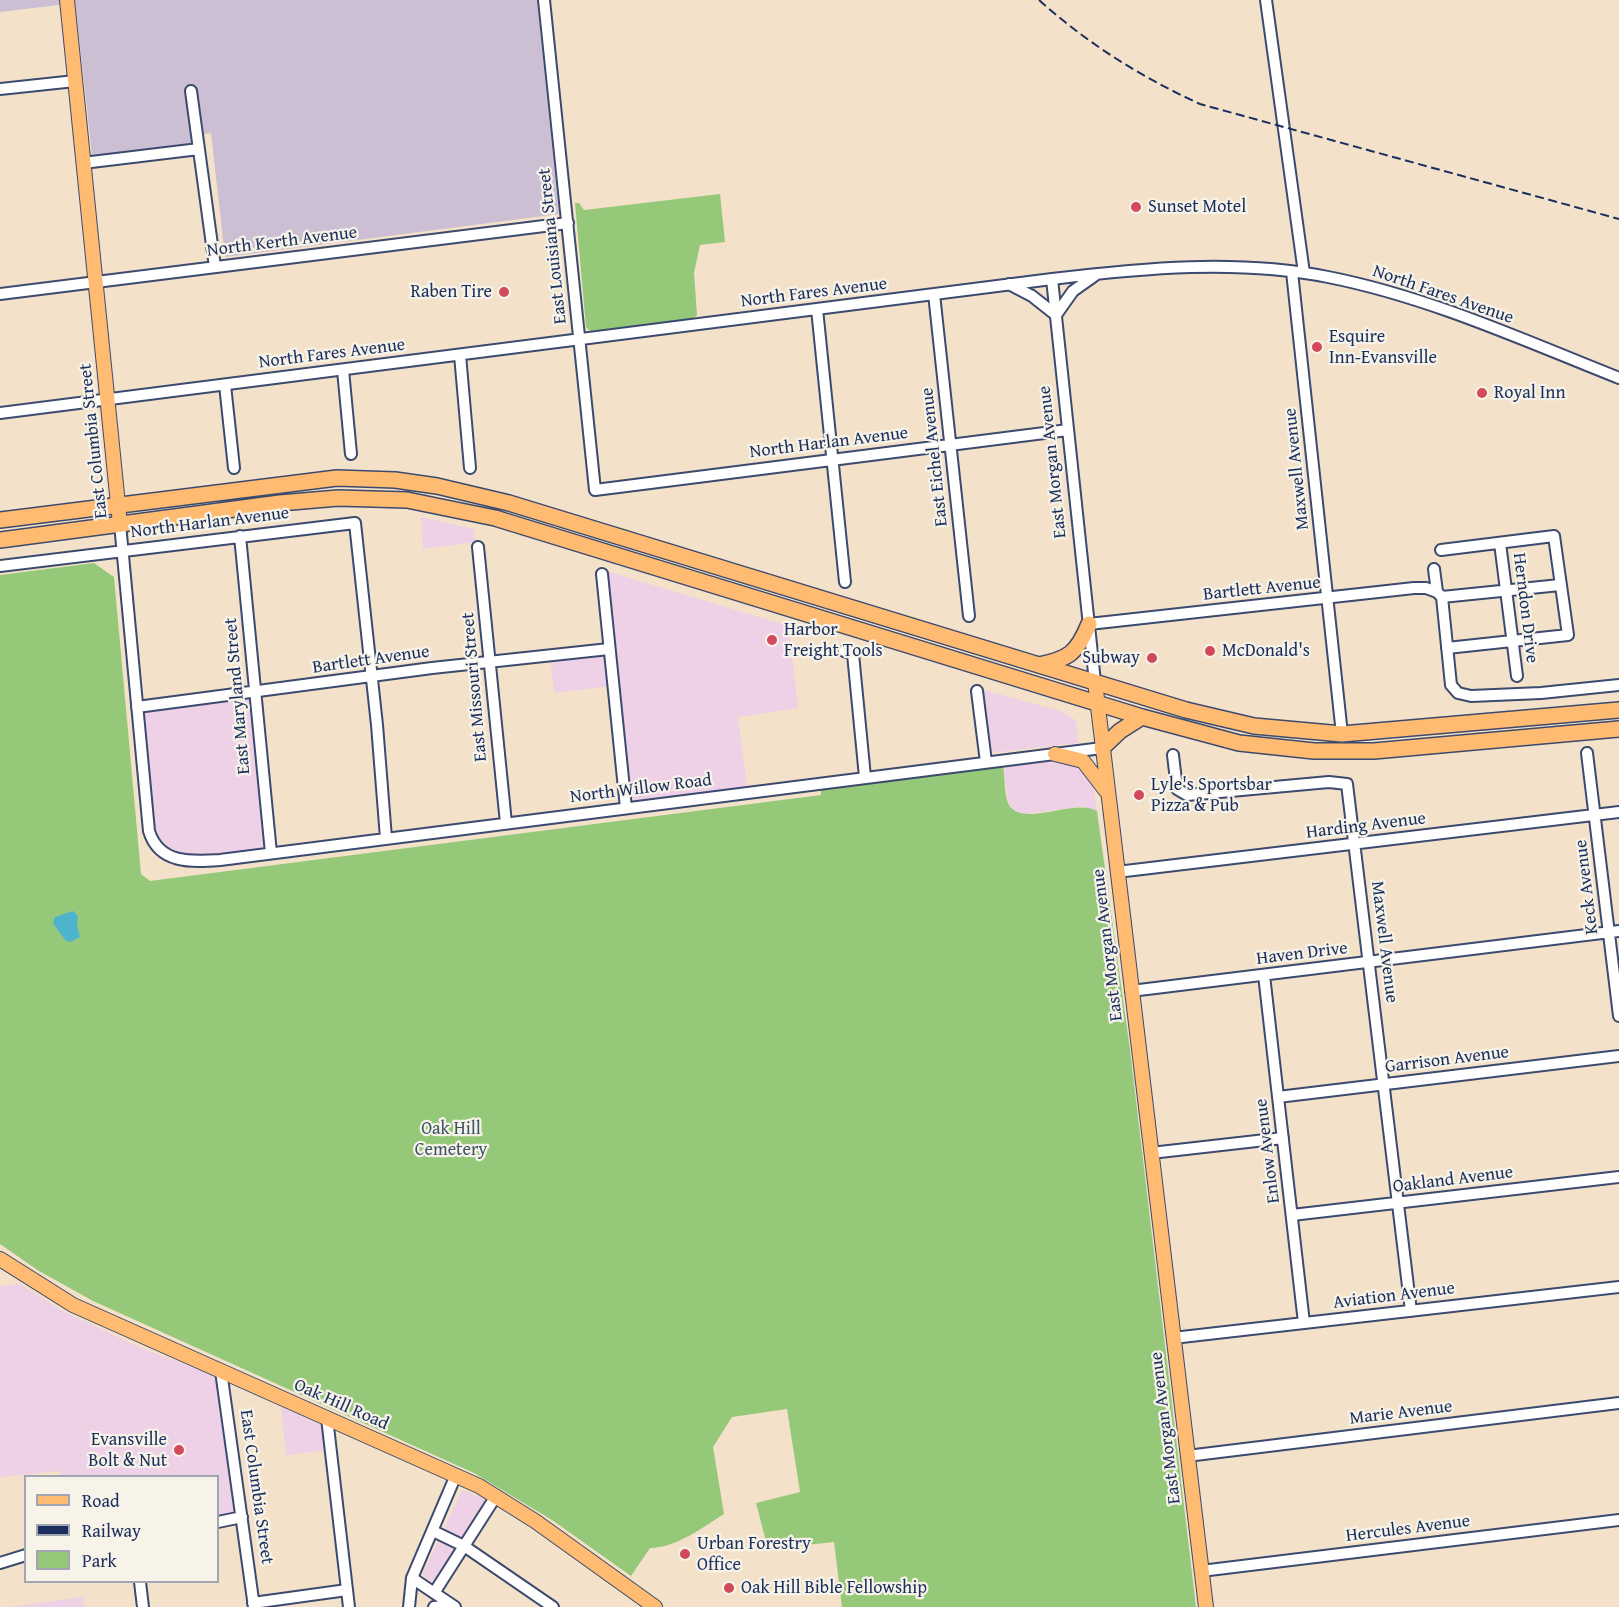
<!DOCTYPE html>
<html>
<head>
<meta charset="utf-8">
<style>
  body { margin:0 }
  #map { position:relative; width:1619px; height:1607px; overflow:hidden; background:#f3e2c9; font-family:"Gentium Book Plus",serif }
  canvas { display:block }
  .legend { position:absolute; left:24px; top:1475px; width:195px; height:108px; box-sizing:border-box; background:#f7f3e8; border:2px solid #9fa5b1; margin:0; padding:8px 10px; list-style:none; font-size:18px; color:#1b2f5e }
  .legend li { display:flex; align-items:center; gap:12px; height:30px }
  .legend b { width:30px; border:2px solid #9fa5b1 }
</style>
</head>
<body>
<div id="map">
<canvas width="1619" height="1607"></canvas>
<ul class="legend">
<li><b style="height:8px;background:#febb71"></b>Road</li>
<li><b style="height:8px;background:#1b2f5e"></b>Railway</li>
<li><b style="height:16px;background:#95c879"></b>Park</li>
</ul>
</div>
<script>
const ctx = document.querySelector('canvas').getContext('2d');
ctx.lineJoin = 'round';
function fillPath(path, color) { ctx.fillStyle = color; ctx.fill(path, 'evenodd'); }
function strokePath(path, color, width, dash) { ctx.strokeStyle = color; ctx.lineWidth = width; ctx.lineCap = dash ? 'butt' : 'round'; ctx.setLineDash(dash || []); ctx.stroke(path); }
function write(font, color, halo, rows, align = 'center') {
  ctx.font = font + ' "Gentium Book Plus",serif'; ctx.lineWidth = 4.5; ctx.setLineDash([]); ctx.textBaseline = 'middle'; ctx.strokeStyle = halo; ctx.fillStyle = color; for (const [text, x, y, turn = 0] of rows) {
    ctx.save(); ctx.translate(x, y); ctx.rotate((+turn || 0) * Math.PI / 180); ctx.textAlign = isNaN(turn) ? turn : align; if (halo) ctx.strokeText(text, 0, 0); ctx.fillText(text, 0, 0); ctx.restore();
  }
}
const built = new Path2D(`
  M421 517 474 529 475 542 423 549Z
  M606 571 789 626 798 708 738 717 747 787 636 801 629 795Z
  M607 651 611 686 554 693 550 658Z
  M981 689 1060 711 1076 720 1078 743 990 753Z
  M252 696 268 848 199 856 170 849 160 839 154 823 142 712Z
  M1064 759 1079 761 1093 785 1097 811 1082 806 1035 813 1022 814 1015 812 1008 802 1003 766Z
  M20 1284 63 1311 139 1347 222 1379 242 1517 218 1521V1476H62L61 1471 0 1477V1286Z
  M281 1407 324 1426 328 1450 286 1455Z
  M462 1490 492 1502 438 1586 425 1578 423 1573Z
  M83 1597 84 1607H8Z`);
const industrial = new Path2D(`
  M0 0H66L67 4 0 12Z
  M75 0H537L559 214 225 257 211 133 197 135 192 145 92 155Z`);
const green = new Path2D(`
  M720 194 725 242 700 245 694 273 697 315 693 319 590 331 586 327 575 203H579L584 210Z
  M94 563 114 577 141 874 150 881 821 795V787L1003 766C1005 777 1004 793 1008 803 1021 830 1074 797 1097 811L1130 1050 1196 1607H842L834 1542 768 1549 756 1503 800 1492 787 1409 732 1417 713 1447 724 1514C703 1527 676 1548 650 1548L631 1576 552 1520 474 1473 93 1301 39 1271 0 1244V575Z`);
const water = new Path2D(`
  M73 911 78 916 77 925 80 937 70 942 65 940 53 923 55 917Z`);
const minor = new Path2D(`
  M544 0 595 490 1068 430
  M1266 0 1304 273
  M0 89 75 81
  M191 91 215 267
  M83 163 199 149
  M1292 272 1342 734
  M1052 279 1095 682
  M1009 284 1032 296 1056 315 1073 291 1097 274
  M0 294 568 223
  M934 294 969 616
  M817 309 845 582
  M460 355 470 468
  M343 370 351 454
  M225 385 234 468
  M0 413 1052 279C1143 268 1237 259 1328 277 1429 297 1523 340 1619 378
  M120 524 149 831C159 864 191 862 220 860L1102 748
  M240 536 271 853
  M1500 543 1517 676
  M478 547 506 823
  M1441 550 1554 536 1568 635 1447 648
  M0 566 355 523 377 725 386 838
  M1434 569 1437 592 1442 597 1451 685 1458 693 1471 696 1541 693 1619 685
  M602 574 626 808
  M1442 597 1560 585
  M1089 624 1414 588H1426L1437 592
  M844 651 853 654 865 777
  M977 691 986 762
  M137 707 432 668 609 649
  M1587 753 1619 1016
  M1173 755 1177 789 1187 795 1329 782 1347 784 1411 1311
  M1117 872 1619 812
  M1264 975 1304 1323
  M1131 991 1619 931
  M1278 1097 1619 1056
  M1151 1153 1283 1138
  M1292 1215 1619 1177
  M1173 1338 1619 1287
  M221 1371 254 1607
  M327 1418 349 1607
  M1187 1456 1619 1403
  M218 1522 242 1517
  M433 1531 464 1546 553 1607
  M0 1563 26 1555
  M1201 1571 1619 1520
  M140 1582 143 1607
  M434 1593 496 1496
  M253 1603 347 1590
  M409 1607 412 1578
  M434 1607 452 1605
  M455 1607 412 1578 456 1475`);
const major = new Path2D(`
  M67 0 120 524
  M1095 682 1206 1607
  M1055 754 1083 761 1106 791
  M0 1259 73 1305 479 1486 535 1521 655 1607`);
const highway = new Path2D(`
  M0 520 337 478 395 480 437 486 509 503 1186 710 1254 726 1342 734 1619 710
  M0 540 280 503 338 498 407 500 495 518 1142 717 1239 743 1314 751H1374L1619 729
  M1039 665C1069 659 1077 653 1089 624
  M1102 748 1120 731 1142 717`);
const rail = new Path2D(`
  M1039 0C1088 44 1141 77 1200 104L1619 219`);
const markers = [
  [1136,207,6,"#d1495b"],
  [504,292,6,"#d1495b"],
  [1317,347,6,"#d1495b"],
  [1482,393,6,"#d1495b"],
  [772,640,6,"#d1495b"],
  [1210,651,6,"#d1495b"],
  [1152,658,6,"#d1495b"],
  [1139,795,6,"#d1495b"],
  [179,1450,6,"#d1495b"],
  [685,1554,6,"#d1495b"],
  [729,1588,6,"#d1495b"]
];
const poiNames = [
  ["Sunset Motel",1148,207],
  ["Raben Tire",492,292,"right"],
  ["Esquire",1329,337],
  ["Inn-Evansville",1329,358],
  ["Royal Inn",1494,393],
  ["Harbor",784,630],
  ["Freight Tools",784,651],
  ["McDonald's",1222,651],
  ["Subway",1140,658,"right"],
  ["Lyle's Sportsbar",1151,785],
  ["Pizza & Pub",1151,806],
  ["Evansville",167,1440,"right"],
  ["Bolt & Nut",167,1461,"right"],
  ["Urban Forestry",697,1544],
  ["Office",697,1565],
  ["Oak Hill Bible Fellowship",741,1588]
];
const streetNames = [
  ["North Kerth Avenue",282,242,-7],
  ["East Louisiana Street",553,246,-96],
  ["North Fares Avenue",814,293,-7],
  ["North Fares Avenue",1443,295,19],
  ["North Fares Avenue",332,354,-7],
  ["East Columbia Street",94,441,-96],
  ["North Harlan Avenue",829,443,-7],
  ["East Eichel Avenue",935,457,-96],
  ["East Morgan Avenue",1053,462,-96],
  ["Maxwell Avenue",1297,469,-96],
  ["North Harlan Avenue",210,523,-7],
  ["Bartlett Avenue",1262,589,-6],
  ["Herndon Drive",1525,608,83],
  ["Bartlett Avenue",371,660,-8],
  ["East Missouri Street",475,687,-95],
  ["East Maryland Street",238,696,-95],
  ["North Willow Road",641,789,-7],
  ["Harding Avenue",1366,826,-7],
  ["Keck Avenue",1587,887,-97],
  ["Maxwell Avenue",1384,942,83],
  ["East Morgan Avenue",1108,945,-97],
  ["Haven Drive",1302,954,-7],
  ["Garrison Avenue",1447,1060,-7],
  ["Enlow Avenue",1268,1151,-97],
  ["Oakland Avenue",1453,1180,-7],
  ["Aviation Avenue",1394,1296,-7],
  ["Oak Hill Road",341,1405,24],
  ["Marie Avenue",1401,1413,-7],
  ["East Morgan Avenue",1166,1428,-97],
  ["East Columbia Street",256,1487,82],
  ["Hercules Avenue",1408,1529,-7]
];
const parkNames = [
  ["Oak Hill",451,1129],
  ["Cemetery",451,1150]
];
fillPath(built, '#eed0e7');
fillPath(industrial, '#ccbed3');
fillPath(green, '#95c879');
fillPath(water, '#4eb4cd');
strokePath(minor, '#3b4a6e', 14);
strokePath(major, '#3b4a6e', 16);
strokePath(highway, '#3b4a6e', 18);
strokePath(minor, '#fff', 10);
strokePath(major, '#febb71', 14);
strokePath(highway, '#febb71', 15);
strokePath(rail, '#1b2f5e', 2, [9, 4.5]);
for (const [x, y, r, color] of markers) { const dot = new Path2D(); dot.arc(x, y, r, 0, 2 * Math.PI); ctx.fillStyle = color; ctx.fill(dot); strokePath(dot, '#f7f3e8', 2); }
write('18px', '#1b2f5e', '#f7f3e8', poiNames, 'left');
write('18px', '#1b2f5e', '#f7f3e8', streetNames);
write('18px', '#3a5565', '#f7f3e8', parkNames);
</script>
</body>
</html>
